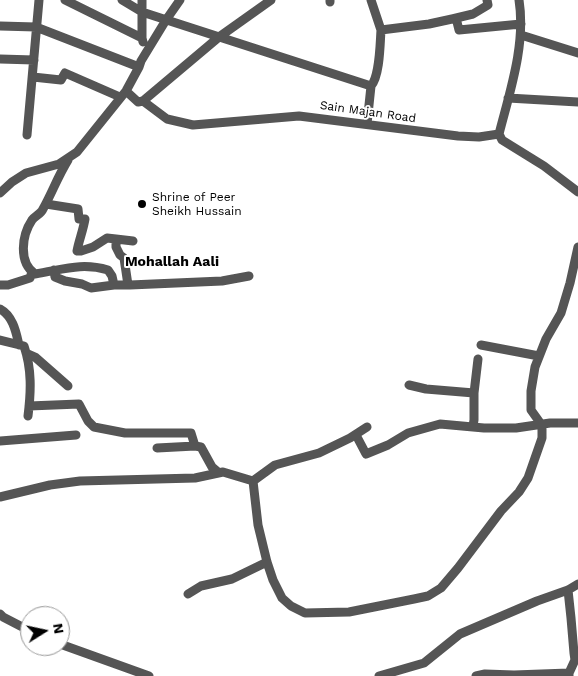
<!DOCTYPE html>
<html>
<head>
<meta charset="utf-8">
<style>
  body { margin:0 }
  #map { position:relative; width:578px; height:676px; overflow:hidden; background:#fff; font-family:"Work Sans",sans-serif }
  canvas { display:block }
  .north { position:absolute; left:20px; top:606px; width:50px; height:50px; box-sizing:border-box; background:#fff; border:1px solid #999; border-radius:50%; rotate:80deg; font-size:14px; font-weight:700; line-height:20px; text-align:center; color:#000 }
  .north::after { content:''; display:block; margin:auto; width:18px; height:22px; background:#000; clip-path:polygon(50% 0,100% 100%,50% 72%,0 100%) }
</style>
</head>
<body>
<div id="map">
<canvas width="578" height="676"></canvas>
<div class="north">N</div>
</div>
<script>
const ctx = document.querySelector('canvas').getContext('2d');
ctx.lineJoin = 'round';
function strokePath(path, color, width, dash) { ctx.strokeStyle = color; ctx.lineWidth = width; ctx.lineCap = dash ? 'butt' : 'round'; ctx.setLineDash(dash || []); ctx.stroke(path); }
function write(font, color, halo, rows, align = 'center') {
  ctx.font = font + ' "Work Sans",sans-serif'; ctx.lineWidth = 4; ctx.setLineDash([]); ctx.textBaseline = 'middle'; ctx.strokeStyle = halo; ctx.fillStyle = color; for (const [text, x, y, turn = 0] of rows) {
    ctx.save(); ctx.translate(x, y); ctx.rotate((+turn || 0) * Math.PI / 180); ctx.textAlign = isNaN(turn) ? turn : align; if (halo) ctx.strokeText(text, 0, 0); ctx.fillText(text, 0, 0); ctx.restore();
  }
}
const minor = new Path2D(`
  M65 0 142 38
  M122 0 142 12 371 86
  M142 0V38L143 42
  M330 0V2
  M371 0 381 30
  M456 18 459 30 521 24
  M0 26 36 27 139 67
  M521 35 578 53
  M0 59 34 60
  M33 77 61 80 65 73 120 97
  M126 91 138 102 143 101 219 37 271 0
  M508 98 578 102
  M143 101 167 119 193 125 299 116 458 136 479 137 499 134 502 140 544 166 578 192
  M367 124 371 86C380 76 380 44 381 30L429 24 452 19 473 14 488 5 487 0
  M499 134C510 91 526 44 519 0
  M27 135 39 0
  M68 160C58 176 52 193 43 209 41 214 35 216 32 220 22 235 18 262 35 274 62 270 81 262 108 270L112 276 114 285
  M0 193 12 182 26 173 59 164 77 152 126 91 139 67 141 61 166 20 180 0
  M46 204 78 209 79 219H85C83 231 79 240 77 251H81L93 247 107 238 116 239
  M54 270 55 277 65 281 82 284 91 288 114 285H130L222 281 249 276
  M0 285H8L30 278 32 272
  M128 285 124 258 120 255 116 247V239L133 241
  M0 309C13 316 16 332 19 345
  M0 340 24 346C32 369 31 392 28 416
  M481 345 539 356
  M26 353 35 357 68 386
  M409 385 426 389 474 393
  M29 406 79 404 88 421 94 427 125 433H191L195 446 201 447 212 467 219 473
  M473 426 474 420V393L478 359
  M356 435 366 454 388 445 408 433 440 424 484 428H516L550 423H578
  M0 441 76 435
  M157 448 195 446
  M253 481 258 525 267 562 273 580 282 598 291 606 305 613 349 612 414 599 428 596 441 588 458 568 501 511 519 492 528 478 542 438V429L541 424 531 410V391L535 367 546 339 561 313 570 283 578 247
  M0 497 50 485 80 481 195 478 223 472 253 481 275 465 319 453 350 438 367 427
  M568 590 571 618 574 653 575 660 569 673V676
  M188 594 201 586 232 579 267 562
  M0 614 3 617 30 631
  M60 644 149 676
  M379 676 424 663 460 634 537 601 568 590 578 584
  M476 676 485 674 514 675 569 673`);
const markers = [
  [142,204,5,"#000"]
];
const streetNames = [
  ["Sain Majan Road",368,112,8]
];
const poiNames = [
  ["Shrine of Peer",152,197],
  ["Sheikh Hussain",152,211]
];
const neighbourhoodNames = [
  ["Mohallah Aali",172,262]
];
strokePath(minor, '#555', 9);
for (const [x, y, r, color] of markers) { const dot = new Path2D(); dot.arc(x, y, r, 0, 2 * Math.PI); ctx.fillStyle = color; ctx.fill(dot); strokePath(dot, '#fff', 2); }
write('12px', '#000', '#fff', streetNames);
write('12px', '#000', '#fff', poiNames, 'left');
write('bold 14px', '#000', '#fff', neighbourhoodNames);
</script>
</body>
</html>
